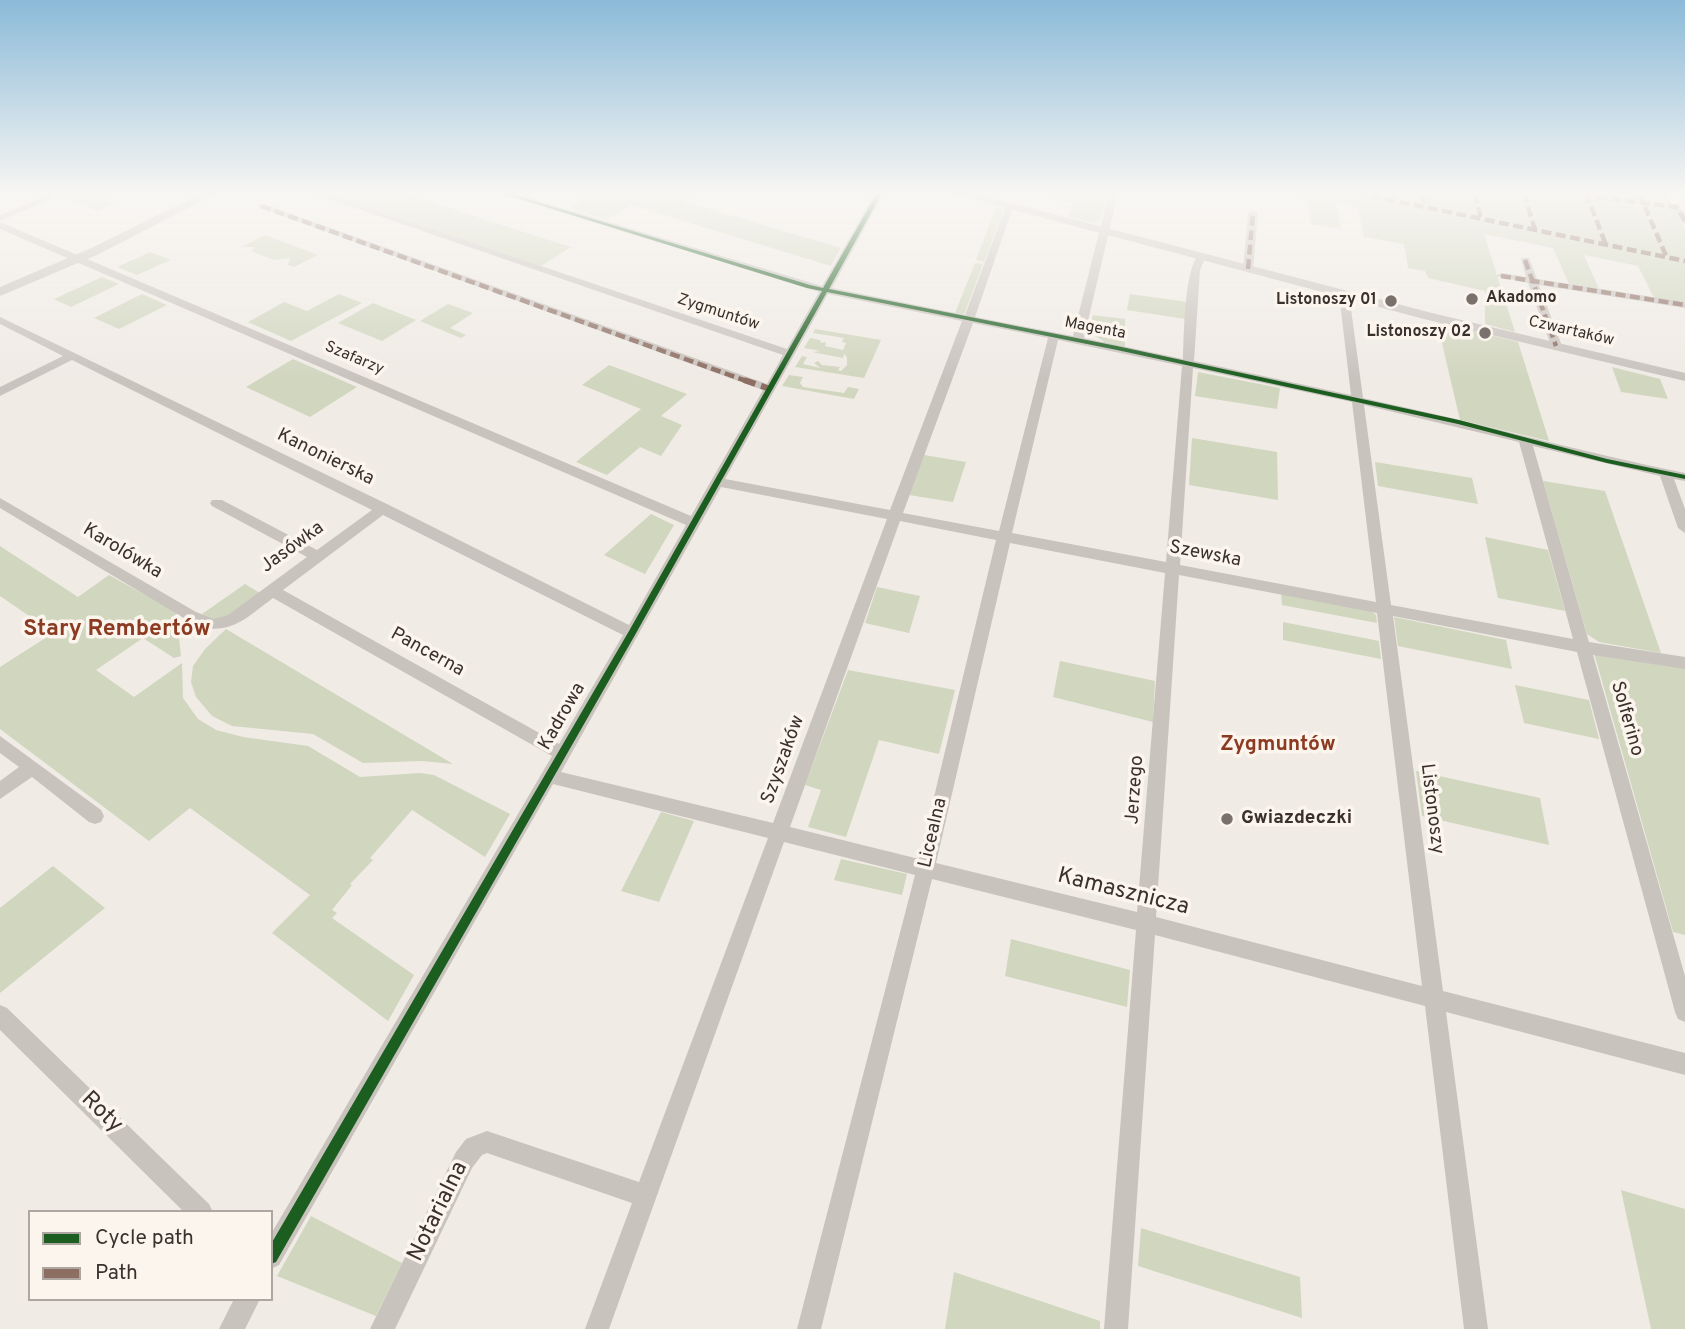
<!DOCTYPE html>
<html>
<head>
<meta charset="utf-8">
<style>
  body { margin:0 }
  #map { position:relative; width:1685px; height:1329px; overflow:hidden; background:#f0ebe5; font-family:Overpass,sans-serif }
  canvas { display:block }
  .legend { position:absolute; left:28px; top:1210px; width:245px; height:91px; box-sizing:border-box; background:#fbf5ee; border:2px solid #aea6a0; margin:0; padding:9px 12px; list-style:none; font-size:21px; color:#3b302b }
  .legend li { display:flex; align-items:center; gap:14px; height:35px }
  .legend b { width:35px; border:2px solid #aea6a0 }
</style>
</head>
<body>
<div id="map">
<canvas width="1685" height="1329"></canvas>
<ul class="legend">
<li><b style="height:9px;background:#1b5e20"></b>Cycle path</li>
<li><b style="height:9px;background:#8d6e63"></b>Path</li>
</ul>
</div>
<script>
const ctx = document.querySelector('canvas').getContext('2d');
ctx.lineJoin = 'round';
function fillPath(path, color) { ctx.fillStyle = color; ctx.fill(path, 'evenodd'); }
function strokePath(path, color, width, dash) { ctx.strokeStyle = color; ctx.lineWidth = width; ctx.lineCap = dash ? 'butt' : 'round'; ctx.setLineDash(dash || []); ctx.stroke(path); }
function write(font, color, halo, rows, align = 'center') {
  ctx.font = font + ' Overpass,sans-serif'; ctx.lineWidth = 7; ctx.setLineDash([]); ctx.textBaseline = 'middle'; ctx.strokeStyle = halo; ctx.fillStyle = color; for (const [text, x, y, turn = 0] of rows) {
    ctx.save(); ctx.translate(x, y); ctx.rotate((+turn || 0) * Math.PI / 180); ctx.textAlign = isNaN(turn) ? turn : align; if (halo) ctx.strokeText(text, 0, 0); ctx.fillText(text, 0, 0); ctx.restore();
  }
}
const green = new Path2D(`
  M66 193H88L115 203 97 211 59 196Z
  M325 193H402L571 247 541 266Z
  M590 193H694L682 201 841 248 831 266 631 205 607 220 569 208 593 194Z
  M1050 193 1108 194 1100 220 1093 223 1069 217 1073 202 1048 199Z
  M1293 193H1665L1685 229V303L1654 298 1638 266 1584 255 1599 289 1569 284 1553 248 1484 234 1515 332 1485 324V291L1428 278 1425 271 1408 268 1404 244 1364 237 1358 207 1336 202 1341 229 1310 224 1308 196Z
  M996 207 1004 209 984 262 976 260Z
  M265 235 318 255 294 267 288 265 290 258 274 260 251 251 255 247H241Z
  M150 252 171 260 137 275 117 267Z
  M975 263 983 264 964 315 955 313Z
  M102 277 119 284 71 307 54 299Z
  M142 294 167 305 119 329 94 318Z
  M339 294 362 303 291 341 248 322 284 302 307 311Z
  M1130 294 1187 302 1185 319 1127 310Z
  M373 303 416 320 382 341 338 323Z
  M448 304 473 313 450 328 466 335 461 338 420 321Z
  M1093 315 1125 319V347L1106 343 1089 332Z
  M1437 322 1518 342 1549 441 1460 420Z
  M815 329 881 340 864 378 795 367 802 356 807 357 803 364 820 368 814 363 818 361 822 365 840 367 838 370 841 371 847 365V357L844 354 843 358 812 352 821 351 804 348 810 338 820 340 821 343 826 342 825 346 843 350 846 343 842 342 844 338 813 333Z
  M293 359 357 387 310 417 246 387Z
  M609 365 687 394 661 416 682 425 661 456 640 447 607 475 576 462 641 409 582 385Z
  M1612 367 1660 379 1668 399 1621 392Z
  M1198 372 1280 388 1277 409 1195 396Z
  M789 375 803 377 800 383 803 387 844 393 848 387 859 389 854 399 782 386Z
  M1192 438 1277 452 1278 500 1189 485Z
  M924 455 966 462 953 502 909 495Z
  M1375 462 1472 478 1478 504 1378 486Z
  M1543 481 1605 491 1661 653 1599 642 1587 634Z
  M651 514 674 525 645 574 604 555Z
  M1485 537 1548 550 1565 611 1498 598Z
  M0 546 78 597 109 575 176 612 181 656 174 658 143 638 96 670 134 697 182 663 183 698 198 719 216 730 243 737 308 746 360 777 420 773 434 775 510 814 485 857 412 810 370 858 373 860 350 884 352 885 332 910 337 913 332 918 414 975 388 1021 272 933 310 895 190 808 149 841 0 729V667L47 637 32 626 38 622 0 596Z
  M245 584 260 593 244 608 215 621 202 614Z
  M877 587 920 596 909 633 865 623Z
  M1281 593 1371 611 1376 615 1377 623 1282 605Z
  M1394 617 1506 640 1512 669 1398 646Z
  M1283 622 1379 641 1381 659 1283 640Z
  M226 629 453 764 422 761 363 763 313 734 232 726 212 716 196 697 191 682 193 666 205 649Z
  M1594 653 1685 668V935L1673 932Z
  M1060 661 1155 681 1153 722 1053 697Z
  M848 670 955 690 939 754 879 740 846 837 808 827 821 790 805 785Z
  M1515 685 1589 700 1599 739 1524 723Z
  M1416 771 1540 798 1549 845 1422 816Z
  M661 812 694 821 659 902 621 891Z
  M841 859 907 874 902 895 834 880Z
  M53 866 105 908 0 993V908Z
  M1011 939 1130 970 1127 1007 1005 976Z
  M1621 1190 1685 1209V1329H1651Z
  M311 1216 402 1263 376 1316 277 1276Z
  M1141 1228 1300 1277 1302 1318 1138 1266Z
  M954 1272 1100 1321V1329H945Z`);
const minor = new Path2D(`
  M53 193H65L0 221V215Z
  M312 193H325L787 349 819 292 499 193H513L822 286 875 193H884L832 288 965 315 1006 206 1014 204 975 317 1073 336 1109 193H1118L1084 338 1183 359C1184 338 1184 262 1201 253L1206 256 1200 270 1194 361 1351 395 1339 294 1344 291 1349 294 1363 398C1471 421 1577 451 1685 473V481L1674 479 1685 509V533L1678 528 1660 476 1533 446 1589 642 1685 657V669L1593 655 1685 976V1022L1678 1019 1675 1012 1577 652 1393 616 1443 991 1685 1053V1075L1446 1012 1488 1329H1464L1425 1006 1155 935 1128 1329H1104L1136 930 932 879 821 1329H797L915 875 784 842 609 1329H585L632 1203 487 1153 482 1155 472 1168 395 1329H370L456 1152 466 1139 487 1131 639 1182 768 838 553 784 279 1265 271 1269V1234L552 756 273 598C247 617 231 636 197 626L0 508V498L196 612 214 619 228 615 307 557 212 506 210 503 212 500H222L317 550 372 510 72 360 0 396V387L63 356 0 324V317L389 505 629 625 686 525 0 229V222L691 516 763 390 256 206 264 204 767 384 783 355ZM828 294 962 321 890 510 725 479ZM973 323 1048 338 999 531 903 513ZM1058 340 1182 366 1166 562 1012 533ZM1193 368 1352 402 1376 602 1180 565ZM1364 405 1519 442 1573 639 1391 605ZM721 487 887 519 773 823 561 772ZM383 515 623 635 559 744 283 590ZM900 521 996 540 919 859 790 827ZM1010 543 1165 573 1137 912 936 863ZM1179 575 1377 613 1422 986 1156 917Z
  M1677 204 1685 213V224L1682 223 1674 210 1668 207Z
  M1253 210 1258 213 1253 269 1248 272 1243 269 1248 213Z
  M1521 258H1529L1537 279 1685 302V308L1539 285 1562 346 1552 348 1528 283 1496 276 1501 273 1526 277Z
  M0 736 101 810 104 816 101 822 95 824 89 822 32 777 0 799V781L19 767 0 753Z
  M0 1005 7 1008 209 1204 213 1212H184L0 1030Z
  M234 1299H260L245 1329H219Z`);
const tertiary = new Path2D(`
  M203 193H217L97 255 0 296V287L89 249Z
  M956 193H973L1432 313 1685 373V381L1424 319 957 195Z`);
const quietFar1 = new Path2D(`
  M1357 193 1685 261
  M1422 193 1424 207
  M1475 193 1481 219
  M1524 193 1535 230
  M1568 193 1677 207 1685 221
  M1586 193 1606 245
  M1639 193 1667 258
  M261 206 749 382
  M1525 260 1556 346
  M1248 269 1253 213
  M1501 276 1685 305`);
const quiet = new Path2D(`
  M744 380 770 389`);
const cycleway = new Path2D(`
  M501 193H508L810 285 823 288 877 193H882L829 289 1117 346 1459 420 1607 459 1685 475V479L1607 463 1458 424 1117 350 827 292 635 635 276 1262 271 1264V1244L629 631 822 291 807 288Z`);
const markers = [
  [1472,299,7,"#7a716c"],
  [1391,301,7,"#7a716c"],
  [1485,333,7,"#7a716c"],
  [1227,819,7,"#7a716c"]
];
const farPoinames = [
  ["Akadomo",1486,299,"left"],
  ["Listonoszy 01",1377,301],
  ["Listonoszy 02",1471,333]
];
const farStreetnames = [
  ["Zygmuntów",718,313,18],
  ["Magenta",1095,329,11],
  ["Czwartaków",1571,332,13],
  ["Szafarzy",354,359,23]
];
const streetNames = [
  ["Kanonierska",325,458,26],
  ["Jasówka",293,548,-36],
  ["Karolówka",122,552,31],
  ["Szewska",1205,555,11],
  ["Pancerna",427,653,29],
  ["Kadrowa",563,717,-60],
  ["Solferino",1626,719,74],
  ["Szyszaków",784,760,-70],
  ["Jerzego",1136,790,-86],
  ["Listonoszy",1431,809,83],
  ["Licealna",934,833,-77]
];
const poiNames = [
  ["Gwiazdeczki",1241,819]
];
const neighbourhoodNames = [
  ["Zygmuntów",1278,746]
];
const quarterNames = [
  ["Stary Rembertów",117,630]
];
const nearStreetnames = [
  ["Kamasznicza",1123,893,14],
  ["Roty",101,1113,44],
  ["Notarialna",439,1212,-64]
];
fillPath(green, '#d1d6bf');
fillPath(minor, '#c9c3be');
fillPath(tertiary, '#c9c3be');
strokePath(quietFar1, '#8d6e63', 4.5, [10, 4.5]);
strokePath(quiet, '#8d6e63', 6, [12, 6]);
fillPath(cycleway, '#1b5e20');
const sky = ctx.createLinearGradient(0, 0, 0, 379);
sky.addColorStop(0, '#8bbad8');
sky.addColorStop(0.51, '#f8f6f3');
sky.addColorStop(1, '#f8f6f300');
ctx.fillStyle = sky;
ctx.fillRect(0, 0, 1685, 379);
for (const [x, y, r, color] of markers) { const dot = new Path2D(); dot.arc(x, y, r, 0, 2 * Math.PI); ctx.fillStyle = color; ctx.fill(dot); strokePath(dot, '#fbf5ee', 2.5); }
write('bold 16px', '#3b302b', '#fbf5ee', farPoinames, 'right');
write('16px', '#3b302b', '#fbf5ee', farStreetnames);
write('19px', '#3b302b', '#fbf5ee', streetNames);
write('bold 19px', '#3b302b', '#fbf5ee', poiNames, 'left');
write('bold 21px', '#8c3b22', '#fbf5ee', neighbourhoodNames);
write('bold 23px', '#8c3b22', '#fbf5ee', quarterNames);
write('23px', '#3b302b', '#fbf5ee', nearStreetnames);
</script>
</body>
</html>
